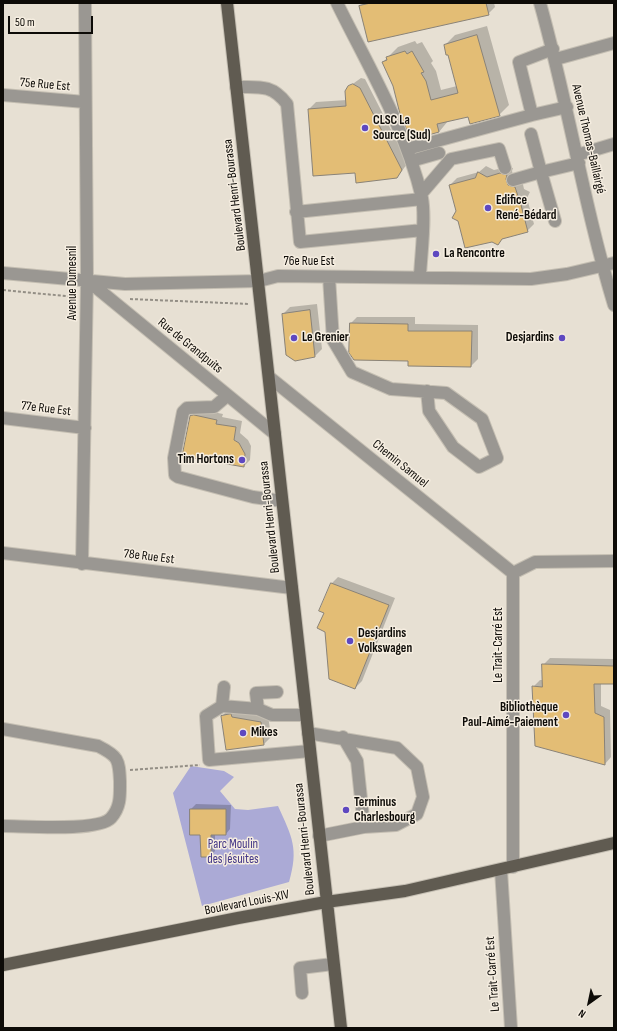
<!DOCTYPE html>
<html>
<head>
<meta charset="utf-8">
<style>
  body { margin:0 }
  #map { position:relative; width:617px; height:1031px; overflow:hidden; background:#e7e0d3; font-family:"Sofia Sans Condensed",sans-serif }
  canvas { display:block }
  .frame { position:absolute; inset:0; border:4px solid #0d0b07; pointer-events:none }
  .north { position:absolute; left:569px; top:983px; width:40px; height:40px; -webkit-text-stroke:3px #f5ede0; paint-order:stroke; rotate:213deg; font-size:11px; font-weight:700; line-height:16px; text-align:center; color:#0d0b07 }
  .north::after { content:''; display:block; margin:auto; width:14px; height:18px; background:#0d0b07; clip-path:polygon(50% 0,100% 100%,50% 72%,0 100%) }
  .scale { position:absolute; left:8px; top:16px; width:85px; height:18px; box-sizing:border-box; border:2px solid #0d0b07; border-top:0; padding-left:5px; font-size:12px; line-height:14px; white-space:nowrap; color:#0d0b07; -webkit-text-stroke:3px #f5ede0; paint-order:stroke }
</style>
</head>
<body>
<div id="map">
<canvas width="617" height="1031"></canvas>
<div class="frame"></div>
<div class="north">N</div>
<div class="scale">50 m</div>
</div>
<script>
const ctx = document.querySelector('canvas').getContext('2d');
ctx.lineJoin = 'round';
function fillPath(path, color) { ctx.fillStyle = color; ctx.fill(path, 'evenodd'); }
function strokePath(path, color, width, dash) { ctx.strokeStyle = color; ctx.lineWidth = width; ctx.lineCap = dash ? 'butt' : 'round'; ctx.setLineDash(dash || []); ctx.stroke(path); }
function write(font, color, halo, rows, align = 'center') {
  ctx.font = font + ' "Sofia Sans Condensed",sans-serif'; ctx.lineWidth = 3; ctx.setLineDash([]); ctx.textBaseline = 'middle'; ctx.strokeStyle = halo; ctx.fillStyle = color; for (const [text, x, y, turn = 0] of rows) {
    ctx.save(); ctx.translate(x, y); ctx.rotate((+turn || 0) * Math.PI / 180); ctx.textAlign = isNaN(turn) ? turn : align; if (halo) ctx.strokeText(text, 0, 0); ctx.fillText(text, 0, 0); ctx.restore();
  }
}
const green = new Path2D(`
  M191 766 224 771 234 777 220 791 235 809 248 810 278 806C292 837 299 848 289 882L202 906 173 793Z`);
const shadow = new Path2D(`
  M363 3H494L495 7 488 14 360 6Z
  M487 26 509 105 499 115 468 116 448 121 439 132 394 85 383 62 398 47 415 41 417 44 422 42 433 61 431 63 436 71 441 90 457 86 449 54 445 45 455 35Z
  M361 78 365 79 408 163 397 177 356 171 309 109 316 102 347 100V88Z
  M486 166 494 170 507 167 513 168 512 171 514 178 522 180 524 189 530 192 527 198 534 224 527 231 504 237 497 244 457 211 450 185 457 178 479 172Z
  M317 304 322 349 315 356 295 360 283 314 290 307Z
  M357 317H415V324L478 325V359L471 366 409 360 351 323Z
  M198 409 223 414 222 417 242 421 240 433 248 440 251 446 250 460 244 466 191 416Z
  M338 577 395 598 362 681 355 688 331 584Z
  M550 658 614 659V683H601V706L610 710 611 757 605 764 533 687 540 680H543V665Z
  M229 709 268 715 271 737 264 744 222 716Z
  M196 804 231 805 230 829 226 834H215V851L211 856 201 834H191V809Z`);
const building = new Path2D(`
  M371 3H486L489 15 368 42 359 6Z
  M477 35 500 116 470 124 468 117 437 124 439 132 411 140 400 114 393 86 382 62 387 60 386 57 405 51 407 54 412 51 424 72 421 73 426 81 431 100 458 93 448 55H446L444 45Z
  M353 84 360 88 402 170 397 178 356 183 355 173 313 176 308 109 346 106 345 91 348 86Z
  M478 172 487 177 500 173 507 175 506 179 508 185 515 187 518 196 524 199 521 205 528 232 502 239 498 245 492 242 465 248 458 221 452 218 456 211 449 185 475 178Z
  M310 310 315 357 295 361 286 355 282 314Z
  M350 323 408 324V331H472L471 367 408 366V361L354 360 349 353Z
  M194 415 217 420 216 424 236 427 234 440 239 443 245 454 244 467 182 456 190 416Z
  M331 583 389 605 355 689 329 679 325 632 317 628 324 613 319 611Z
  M542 664 614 666V684H594L595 713 604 717 605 765 535 746 532 686 542 687Z
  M231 714 232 717 261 722 264 745 226 750 221 716Z
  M190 809H226V835H211V857H201L200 835H190Z`);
const path = new Path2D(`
  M3 290 75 297
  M130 299 249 304
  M130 770 200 765`);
const minor = new Path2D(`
  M337 3C368 66 406 129 422 198 426 219 421 254 420 276
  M540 3C568 103 584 206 614 305
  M553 49 519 62 532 115 567 107
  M556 59 614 43
  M236 87C259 87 272 84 287 104L300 242 423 230
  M3 95 85 102
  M407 149 532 115
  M577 155 614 144
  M411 161 439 153
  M513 180 541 172 531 134
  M421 194 451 159 499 149 505 168
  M296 212 422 199
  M555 221 541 172 579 163
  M3 273 125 284 259 281 278 276 531 279 567 274 614 263
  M329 277 333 340 352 372 391 389 446 393 482 419 497 458 479 467 453 447 429 411 427 391
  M87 280 275 434
  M269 377 513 573
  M227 396 214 407 187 408 183 412 174 458 175 475 178 477 253 497 282 501
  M3 418 85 428
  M3 553 292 588
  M82 564 87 280 85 3
  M277 692 256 693 258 709 272 715H306
  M222 706 224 687
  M258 709 222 706 206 716 209 760 310 751
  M3 729 98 746C118 756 119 759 120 781 120 795 121 807 111 818 98 832 24 826 3 826
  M308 733 397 748 417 767 423 797 417 814 396 825 364 827 319 836
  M343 737 357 761 364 827
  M513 867V573L535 562 614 561
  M501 870 511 1028
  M302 993 300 968 333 964`);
const major = new Path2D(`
  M227 3 341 1028
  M3 965 238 918 326 902 405 891 614 843`);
const markers = [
  [365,128,4,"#5e48c0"],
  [488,208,4,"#5e48c0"],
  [436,254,4,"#5e48c0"],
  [294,338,4,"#5e48c0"],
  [562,338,4,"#5e48c0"],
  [242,460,4,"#5e48c0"],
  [350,641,4,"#5e48c0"],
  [566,715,4,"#5e48c0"],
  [243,733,4,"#5e48c0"],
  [346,810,4,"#5e48c0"]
];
const streetNames = [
  ["75e Rue Est",45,85,5],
  ["Avenue Thomas-Baillairgé",588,139,77],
  ["Boulevard Henri-Bourassa",235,195,-97],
  ["76e Rue Est",309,262],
  ["Avenue Dumesnil",73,283,-90],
  ["Rue de Grandpuits",190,346,39],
  ["77e Rue Est",46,409,7],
  ["Chemin Samuel",400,464,39],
  ["Boulevard Henri-Bourassa",270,517,-96],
  ["78e Rue Est",149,557,7],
  ["Le Trait-Carré Est",499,645,-90],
  ["Boulevard Henri-Bourassa",305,839,-96],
  ["Boulevard Louis-XIV",247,903,-11],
  ["Le Trait-Carré Est",493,974,-94]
];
const poiNames = [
  ["CLSC La",373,121],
  ["Source (Sud)",373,136],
  ["Edifice",496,201],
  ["René-Bédard",496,216],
  ["La Rencontre",444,254],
  ["Le Grenier",302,338],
  ["Desjardins",554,338,"right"],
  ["Tim Hortons",234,460,"right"],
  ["Desjardins",358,634],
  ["Volkswagen",358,649],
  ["Bibliothèque",558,708,"right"],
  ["Paul-Aimé-Paiement",558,723,"right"],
  ["Mikes",251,733],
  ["Terminus",354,803],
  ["Charlesbourg",354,818]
];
const parkNames = [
  ["Parc Moulin",233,845],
  ["des Jésuites",233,860]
];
fillPath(green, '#abaad6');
fillPath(shadow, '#0003');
fillPath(building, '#e3bd75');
strokePath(building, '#898277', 1);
strokePath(minor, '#c4beb2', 14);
strokePath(major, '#c4beb2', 14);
strokePath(path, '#938e85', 2, [3, 2]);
strokePath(minor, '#9a9792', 12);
strokePath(major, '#605b51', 12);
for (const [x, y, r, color] of markers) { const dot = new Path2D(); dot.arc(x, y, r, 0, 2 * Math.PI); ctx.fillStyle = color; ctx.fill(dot); strokePath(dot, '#f5ede0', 1.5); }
write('13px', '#0d0b07', '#f5ede0', streetNames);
write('bold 13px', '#0d0b07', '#f5ede0', poiNames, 'left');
write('13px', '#423586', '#f5ede0', parkNames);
</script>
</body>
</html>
